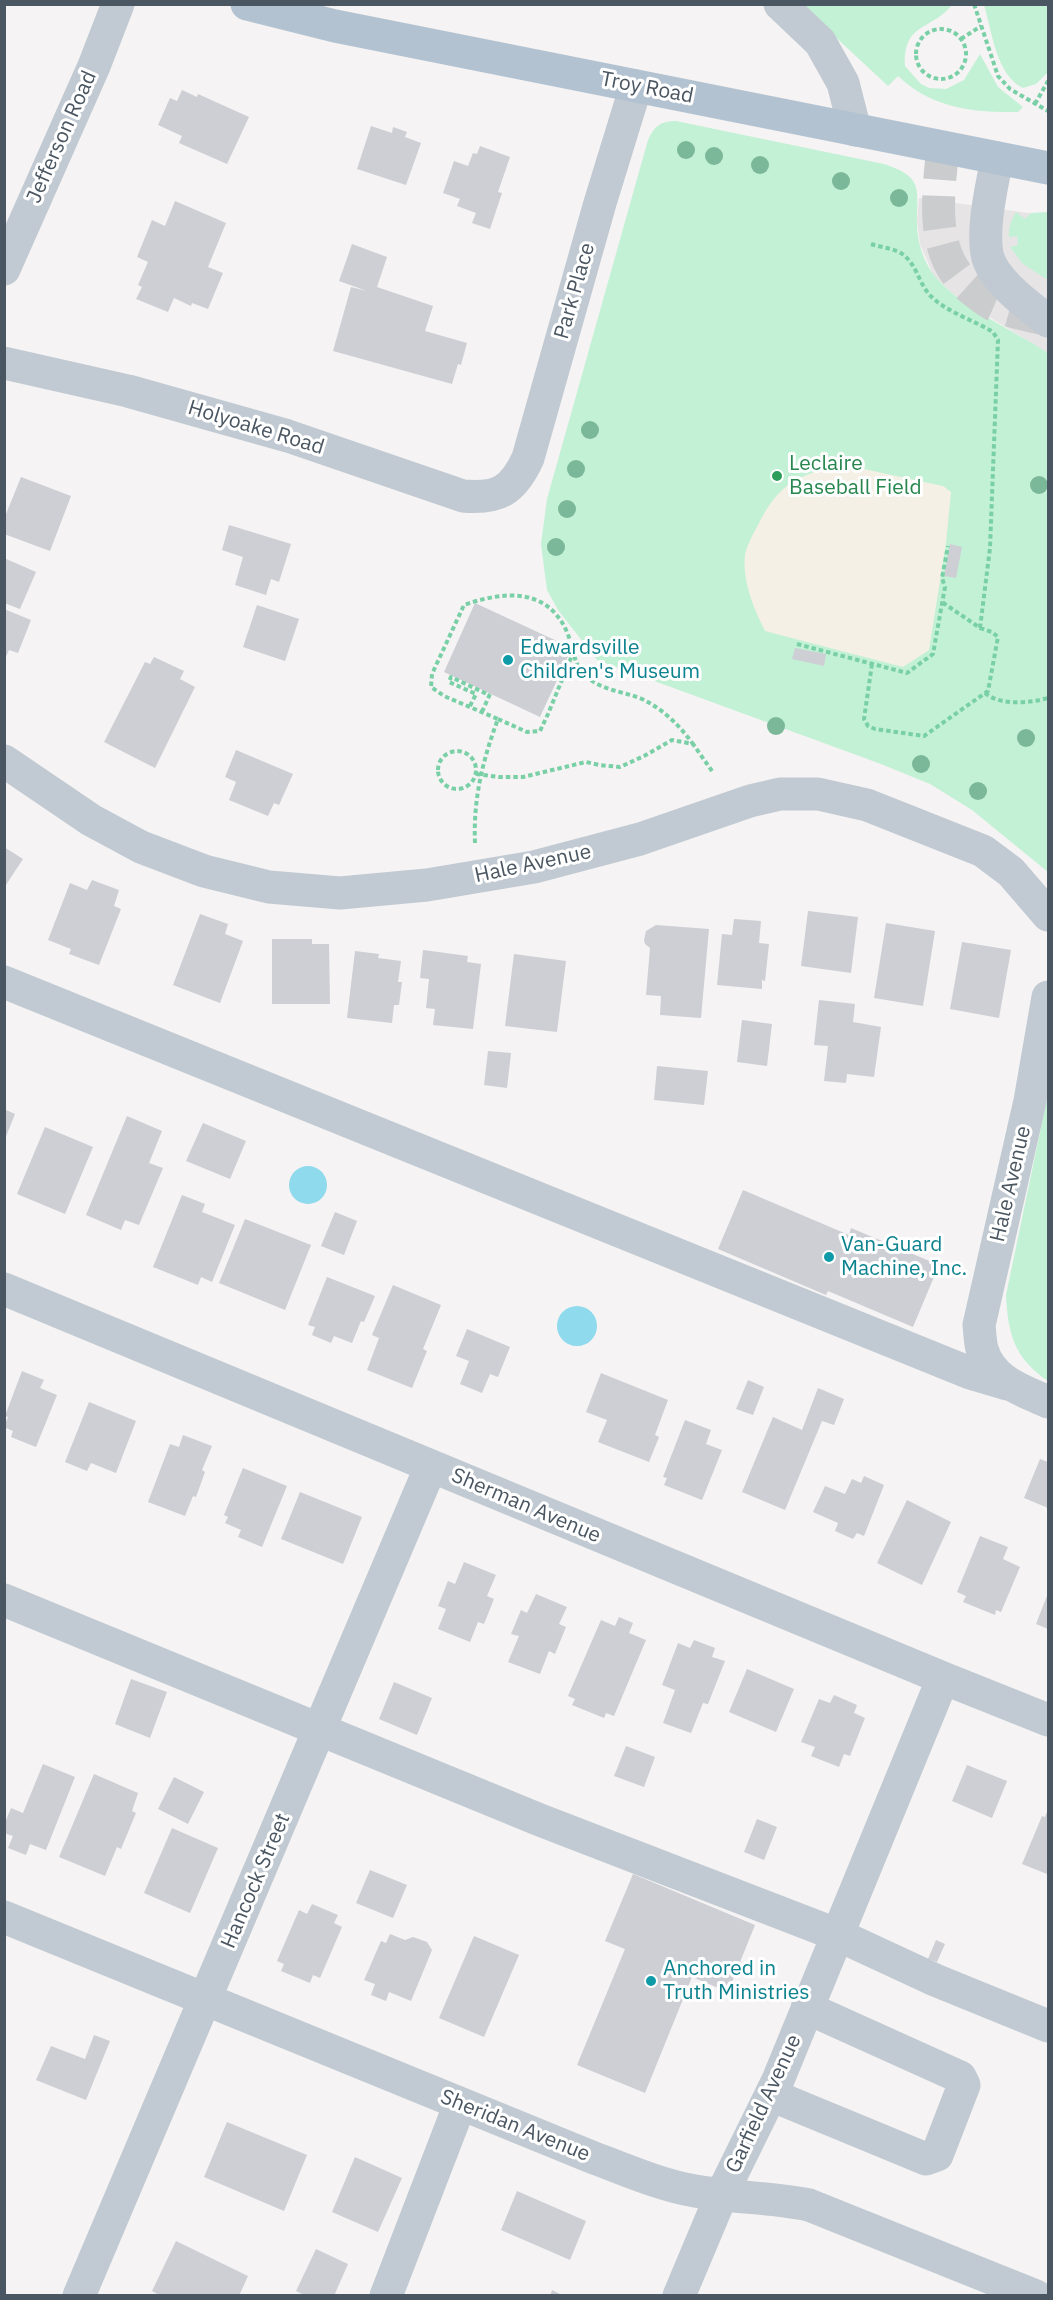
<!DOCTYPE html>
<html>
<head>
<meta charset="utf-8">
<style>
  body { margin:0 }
  #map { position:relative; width:1053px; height:2300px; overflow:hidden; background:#f5f3f3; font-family:"IBM Plex Sans",sans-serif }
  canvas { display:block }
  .frame { position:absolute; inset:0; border:6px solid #4a5661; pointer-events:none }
</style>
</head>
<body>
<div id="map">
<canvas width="1053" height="2300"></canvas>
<div class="frame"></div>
</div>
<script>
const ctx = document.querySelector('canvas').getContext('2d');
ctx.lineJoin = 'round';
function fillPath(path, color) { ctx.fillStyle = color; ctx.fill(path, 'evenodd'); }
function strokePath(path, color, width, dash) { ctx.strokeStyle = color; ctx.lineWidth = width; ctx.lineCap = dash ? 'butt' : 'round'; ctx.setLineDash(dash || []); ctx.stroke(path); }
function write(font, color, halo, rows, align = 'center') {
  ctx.font = font + ' "IBM Plex Sans",sans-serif'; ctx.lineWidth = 6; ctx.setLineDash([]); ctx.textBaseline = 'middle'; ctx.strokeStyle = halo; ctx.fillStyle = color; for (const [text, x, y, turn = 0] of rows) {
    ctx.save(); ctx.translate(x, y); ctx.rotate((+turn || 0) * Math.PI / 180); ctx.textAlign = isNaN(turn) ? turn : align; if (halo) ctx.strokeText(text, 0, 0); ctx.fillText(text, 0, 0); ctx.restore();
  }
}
const education = new Path2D(`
  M919 198 1043 215 1048 219V353L958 298 934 277 920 244 917 221Z`);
const green = new Path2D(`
  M801 5H952C931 31 903 22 905 66L921 84 929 88 946 89 964 80 980 54 998 87 1023 107 1018 112C975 113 931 108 898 76L888 86Z
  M984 5H1048V72L1036 84 1023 88C996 75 992 31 984 5Z
  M676 121 884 164C924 177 917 189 917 224 917 238 921 252 927 264 944 300 1014 330 1048 353V872L972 810 930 784 881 764 597 660 558 610 547 590 541 544 547 499 648 140C654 127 660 121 676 121Z
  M1016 212 1025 219 1031 213 1048 212V280L1023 264 1010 247 1018 245 1017 236 1009 237C1008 227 1012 220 1016 212Z
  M1048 1094V1381C1014 1358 1008 1334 1006 1295Z`);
const sand = new Path2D(`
  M837 468H859L943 486 951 492 946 543 929 650 903 667 765 631C754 609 742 581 745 555 747 545 753 534 758 525 776 488 796 473 837 468Z`);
const water = new Path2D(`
  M289 1185a19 19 0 1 1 38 0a19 19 0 1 1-38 0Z
  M557 1326a20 20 0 1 1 40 0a20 20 0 1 1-40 0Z`);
const building = new Path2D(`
  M182 90 197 97 198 94 249 117 227 164 179 143 182 136 158 125 170 98 177 101Z
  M371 126 392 133 393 127 407 132 405 137 421 143 406 185 357 169Z
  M480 146 510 157 498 192 502 193 490 229 472 223 476 213 457 206 460 199 443 193 454 161 468 166 473 153 477 154Z
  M175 201 226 223 208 267 223 273 208 309 192 303 191 306 174 298 168 312 136 299 142 287 138 285 148 262 137 257 152 220 165 226Z
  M352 244 387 257 377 287 433 306 425 331 467 343 461 365 458 364 452 384 333 351 351 287 367 291 339 281Z
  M21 477 71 496 50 551 4 534V519Z
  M229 525 291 544 279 582 271 579 266 595 235 585 243 557 222 550Z
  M950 544 962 547 956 578 944 576Z
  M4 558 36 572 20 609 4 603Z
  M475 603 572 648 540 717 444 672Z
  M257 605 299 619 285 661 243 647Z
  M4 609 31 620 18 653 9 650 5 659Z
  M795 648 826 654 824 666 792 659Z
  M154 657 184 671 180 679 195 687 155 768 104 742 145 662 150 664Z
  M236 750 293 774 279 805 274 803 268 816 229 800 236 782 225 777Z
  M4 847 23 859 4 888Z
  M92 880 119 890 114 906 121 909 99 965 69 954 71 949 48 940 70 883 87 890Z
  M808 911 858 917 851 973 801 966Z
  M200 914 228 924 225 934 243 941 220 1003 173 985Z
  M734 919 761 921 759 943 769 944 765 981 762 980V989L717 985 722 934 732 935Z
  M886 923 935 931 923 1006 874 998Z
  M656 925 709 929 701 1018 660 1015 661 996 646 995 650 948 645 944 644 940 646 931Z
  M272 939H312V944H329L330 1004H272Z
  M962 942 1011 950 999 1018 950 1009Z
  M423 950 468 956 467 962 481 964 473 1029 433 1025 435 1009 426 1008 429 979 420 978Z
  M355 951 379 954 378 958 401 961 398 982H402L399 1005H394L392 1023 347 1018Z
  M514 954 566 961 557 1032 505 1026Z
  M819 1000 855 1004 853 1022 881 1027 874 1077 847 1074 846 1083 824 1081 828 1046 814 1045Z
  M742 1020 772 1024 767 1066 737 1062Z
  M488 1051 511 1053 507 1088 484 1085Z
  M657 1066 708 1071 704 1105 654 1100Z
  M4 1109 15 1114 5 1139H4Z
  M127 1116 162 1131 149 1163 163 1168 139 1225 125 1220 121 1230 86 1215Z
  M203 1123 246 1141 230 1179 186 1161Z
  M45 1127 93 1147 65 1214 17 1194Z
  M743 1190 849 1235 851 1228 939 1265 913 1327 828 1291 826 1295 718 1249Z
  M182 1195 205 1204 202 1212 235 1225 212 1282 201 1277 198 1285 153 1267Z
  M335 1212 357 1221 344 1255 321 1246Z
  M245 1219 311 1245 285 1310 219 1283Z
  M327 1277 375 1296 364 1322 361 1321 352 1343 334 1336 331 1343 312 1335 315 1327 308 1325Z
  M393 1285 441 1305 423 1349 427 1351 412 1388 367 1370 379 1338 372 1335Z
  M467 1329 510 1347 498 1377 490 1374 482 1393 460 1384 469 1361 456 1356Z
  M22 1371 44 1380 40 1388 57 1395 36 1447 11 1437 13 1431 4 1427 8 1417 5 1416Z
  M601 1373 668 1400 655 1435 659 1437 649 1462 598 1442 607 1420 586 1412Z
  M748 1380 764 1387 753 1415 736 1409Z
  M818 1388 844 1399 834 1425 822 1421 785 1510 742 1492 773 1417 802 1430Z
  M89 1402 136 1421 116 1473 91 1463 87 1471 65 1462Z
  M685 1420 711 1430 706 1444 722 1450 702 1500 664 1485 667 1478 663 1477Z
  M183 1435 212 1446 202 1470 205 1472 196 1497 193 1496 185 1516 148 1502 170 1444 179 1447Z
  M1040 1459 1048 1462V1508L1024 1498Z
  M243 1468 287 1486 262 1547 238 1537 241 1530 225 1523 228 1517 224 1515Z
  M864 1476 884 1485 864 1536 857 1533 853 1539 835 1531 838 1523 813 1512 825 1486 845 1494 852 1479 861 1483Z
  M300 1492 362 1517 343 1564 281 1539Z
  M907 1500 951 1522 922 1585 877 1563Z
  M980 1536 1008 1547 1003 1559 1020 1567 1001 1612 996 1610 995 1615 963 1602 966 1596 957 1592Z
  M464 1562 496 1575 487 1596 494 1599 484 1624 478 1622 470 1642 438 1629 446 1609 438 1606 448 1581 455 1584Z
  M1048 1593V1629L1036 1624Z
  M536 1594 567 1607 559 1624 566 1627 555 1654 549 1651 540 1674 508 1662 519 1636 511 1634 521 1610 527 1613Z
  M619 1617 633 1623 629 1633 646 1640 614 1716 606 1713 604 1718 572 1705 575 1699 568 1696 601 1620 615 1626Z
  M694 1640 715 1648 712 1657 725 1661 708 1704 703 1703 691 1733 663 1723 675 1690 662 1685 678 1643 690 1648Z
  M747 1669 794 1689 776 1732 729 1712Z
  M131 1679 167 1692 150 1738 115 1724Z
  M394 1682 432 1698 417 1735 379 1719Z
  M834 1695 857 1705 854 1713 865 1718 850 1756 844 1754 839 1767 811 1756 815 1747 801 1742 819 1699 830 1703Z
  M626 1746 655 1757 644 1787 614 1776Z
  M43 1764 75 1777 46 1850 30 1844 26 1855 8 1848 13 1836 4 1833V1825L11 1808 23 1813Z
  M967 1765 1007 1781 992 1818 952 1801Z
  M94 1774 138 1793 132 1811 136 1813 121 1849 117 1847 105 1876 59 1857Z
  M174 1777 204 1792 188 1824 158 1809Z
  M1048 1809V1871L1047 1874 1022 1864 1042 1816 1045 1817Z
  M757 1819 777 1827 764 1860 744 1852Z
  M172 1828 218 1848 190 1913 144 1893Z
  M370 1870 407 1885 393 1918 356 1903Z
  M633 1874 755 1925 728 1992 692 1977 645 2093 577 2065 625 1949 605 1941Z
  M312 1904 338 1915 334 1923 342 1927 320 1978 313 1975 310 1983 281 1971 284 1964 277 1961 299 1910 307 1914Z
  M390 1934 405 1940 413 1937 427 1942 432 1950 411 2001 389 1992 386 2001 371 1995 375 1984 364 1980 381 1941 386 1943Z
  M474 1936 519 1955 484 2037 439 2018Z
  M936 1940 945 1944 937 1962 928 1959Z
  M94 2035 110 2041 86 2100 36 2080 51 2046 85 2059Z
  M227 2122 307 2155 284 2211 204 2177Z
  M355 2157 402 2178 378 2232 332 2212Z
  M517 2191 586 2221 570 2260 501 2230Z
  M176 2241 248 2276 239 2296H161L152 2291Z
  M316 2249 348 2264 334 2296H306L296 2291Z
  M552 2290 564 2296H550Z`);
const minorTunnel = new Path2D(`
  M943 147C938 198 928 258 975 292 981 296 987 302 994 305 1010 312 1030 315 1047 320`);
const path = new Path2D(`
  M974 4 998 76 1010 89 1048 111
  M916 54a25 25 0 1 1 50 0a25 25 0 1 1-50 0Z
  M961 39 981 26
  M1035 104 1048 81
  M871 244C880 247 890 248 899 252 918 262 918 287 935 300 952 314 975 321 993 332L998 340 990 548 980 628
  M797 644 907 673 933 654 945 587 942 578 948 546
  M872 664 864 719 868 726 875 729 924 736 988 691 998 637 992 632 980 628 942 602
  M985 693C1000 706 1030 703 1048 698
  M470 706 476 694 449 682 451 677 489 695
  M482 712 490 694
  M498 719 527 732 540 731 548 714 573 653
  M438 770a19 19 0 1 1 38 0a19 19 0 1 1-38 0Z
  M476 774 499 777H523L586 762 599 765 620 767 644 756 672 740 693 744 712 771
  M475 843C473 799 483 759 498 719L444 696 431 687 432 674 464 605C504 591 547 587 567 632 574 649 573 665 587 677 603 691 623 691 642 699 663 709 680 726 693 744`);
const minor = new Path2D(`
  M780 4 820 42 843 83 855 130
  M997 158C992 186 982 226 987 254 992 280 1029 306 1048 321
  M4 269 94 66 118 4
  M4 363 128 391 288 436 463 496C498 499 513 491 528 458L600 203 636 86
  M4 761 91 820 141 847 204 871 269 887 340 893 427 885 534 867 640 839 750 801 780 794H818L867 805 983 851 1011 872 1048 915
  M4 982 970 1373 1007 1384
  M1048 997 1030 1101 979 1325C980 1333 980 1342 982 1349 991 1381 1022 1390 1048 1402
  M4 1289 943 1678 1048 1720
  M4 1600 540 1820 838 1935 935 1980 1048 2026
  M4 1917 594 2158C627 2170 660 2185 695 2191 733 2198 771 2197 809 2205L1036 2296
  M771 2095 926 2159 937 2155 964 2085 960 2077 807 2008
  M79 2296 431 1466
  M386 2296 460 2104
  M679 2296 721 2196 778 2080 943 1678`);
const major = new Path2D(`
  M247 4 335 26 1048 168`);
const trees = [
  [686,150],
  [714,156],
  [760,165],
  [841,181],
  [899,198],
  [590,430],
  [576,469],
  [1039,485],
  [567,509],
  [556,547],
  [776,726],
  [1026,738],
  [921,764],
  [978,791]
];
const markers = [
  [777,476,6,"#2e9e5b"],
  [508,660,6,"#0f9aa8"],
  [829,1257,6,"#0f9aa8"],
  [651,1981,6,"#0f9aa8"]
];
const streetNames = [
  ["Troy Road",647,88,11],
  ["Jefferson Road",62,137,-66],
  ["Park Place",575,291,-74],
  ["Holyoake Road",256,428,17],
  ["Hale Avenue",533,864,-12],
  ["Hale Avenue",1011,1184,-77],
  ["Sherman Avenue",526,1506,23],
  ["Hancock Street",256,1881,-67],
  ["Garfield Avenue",764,2104,-65],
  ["Sheridan Avenue",515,2126,22]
];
const leisureNames = [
  ["Leclaire",789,464],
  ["Baseball Field",789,488]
];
const cultureNames = [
  ["Edwardsville",520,648],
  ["Children's Museum",520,672],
  ["Van-Guard",841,1245],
  ["Machine, Inc.",841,1269],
  ["Anchored in",663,1969],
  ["Truth Ministries",663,1993]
];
fillPath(education, '#e6e4e5');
fillPath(green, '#c3f1d5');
fillPath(sand, '#f5f0e5');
fillPath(water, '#90daee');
fillPath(building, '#cdcfd5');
strokePath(minorTunnel, '#caccce', 33, [33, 16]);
strokePath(path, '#7ad0a6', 4, [4.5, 3]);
strokePath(minor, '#c1cad2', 33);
strokePath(major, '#b3c2d1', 33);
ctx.fillStyle = '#7bb799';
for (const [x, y] of trees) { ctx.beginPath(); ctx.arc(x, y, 9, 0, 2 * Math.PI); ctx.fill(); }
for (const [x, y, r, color] of markers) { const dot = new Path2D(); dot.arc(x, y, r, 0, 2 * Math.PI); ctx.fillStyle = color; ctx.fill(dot); strokePath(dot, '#fff', 2); }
write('21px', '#4a5661', '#fff', streetNames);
write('21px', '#27864d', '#fff', leisureNames, 'left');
write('21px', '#0d838f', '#fff', cultureNames, 'left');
</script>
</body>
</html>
